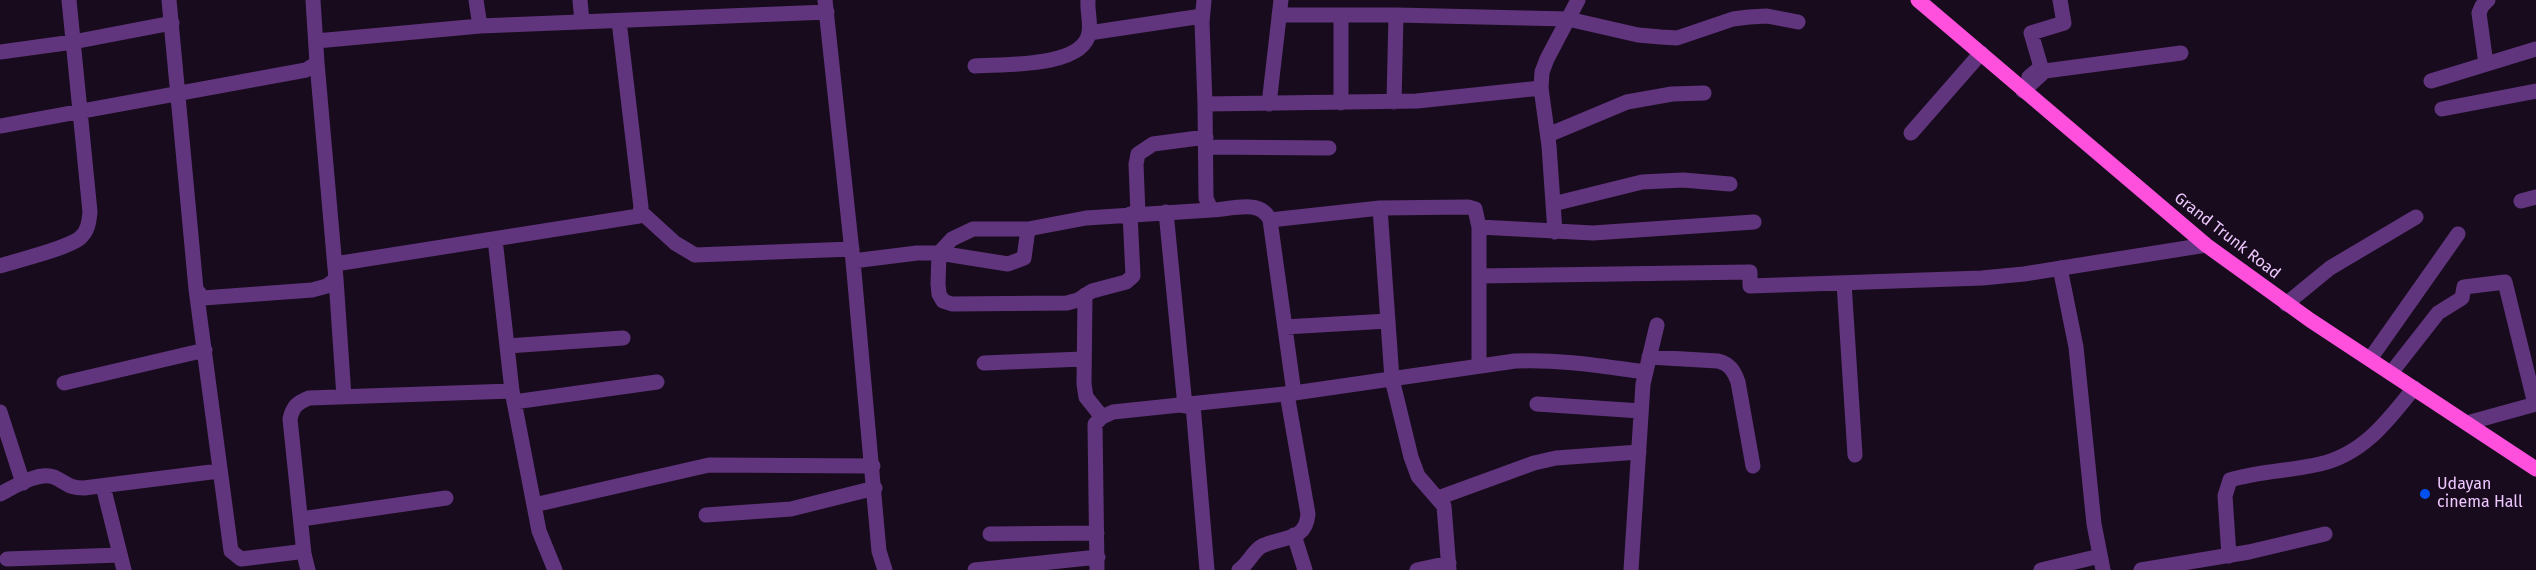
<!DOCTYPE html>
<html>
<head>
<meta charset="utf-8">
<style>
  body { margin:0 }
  canvas { display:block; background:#190b1e }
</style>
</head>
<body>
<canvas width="2536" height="570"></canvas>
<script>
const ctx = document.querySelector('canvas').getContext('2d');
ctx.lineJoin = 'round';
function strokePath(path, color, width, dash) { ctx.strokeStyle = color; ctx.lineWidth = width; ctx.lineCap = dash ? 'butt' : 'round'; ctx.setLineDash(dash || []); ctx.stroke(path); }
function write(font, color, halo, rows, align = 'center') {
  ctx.font = font + ' "Fira Sans",sans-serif'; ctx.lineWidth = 4.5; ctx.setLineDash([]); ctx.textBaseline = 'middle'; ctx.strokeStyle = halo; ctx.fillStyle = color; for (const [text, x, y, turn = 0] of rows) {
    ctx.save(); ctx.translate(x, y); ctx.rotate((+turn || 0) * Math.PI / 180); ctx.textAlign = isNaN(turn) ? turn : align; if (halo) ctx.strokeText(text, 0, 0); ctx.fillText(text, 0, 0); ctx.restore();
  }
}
const minor = new Path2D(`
  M169 0 196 289 203 298 312 290 327 286 336 279 317 63
  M476 0 480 26
  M580 0 582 22
  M825 0 853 261 879 551 885 570
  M1204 0 1202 22 1205 104 1206 198 1211 210C1231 210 1260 198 1270 220L1294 393
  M1279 15H1396L1568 19 1638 35 1661 37 1677 38 1733 19 1749 17 1767 16 1798 22
  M1341 15V103
  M1089 33 1202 16
  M316 41 480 26 827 12
  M0 52 73 42 172 23
  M2486 64 2479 13 2482 6 2488 0
  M975 66C1002 64 1083 68 1089 33 1091 22 1087 11 1088 0
  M2029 77 2041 67 2031 33 2064 23 2060 0
  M2431 81 2536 49
  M2023 91 2045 71 2181 53
  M1394 102 1396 15
  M1205 104 1417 101 1541 88
  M1269 104 1281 0
  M2442 109 2536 91
  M0 126 306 70 317 63 313 0
  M1911 133 1981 53
  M1548 135 1627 102 1672 94 1704 93
  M1206 147 1329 148
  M2521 201 2536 197
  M1553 204 1642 182 1683 180 1730 184
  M1380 208 1392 379 1411 457 1418 476 1444 506 1449 570
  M641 212 675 243 695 255 852 249
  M1166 212 1185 406
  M1130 214 1133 276 1126 282 1092 291 1078 300 1067 303 952 304 943 301 939 294 938 284 939 253 952 239 973 229H1028L1086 218 1211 210
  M1138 214 1136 164 1138 154 1153 144 1206 137
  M1270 220 1380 208 1468 207 1475 209 1479 227V366
  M1479 227 1593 233 1754 222
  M1555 232 1549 146 1541 88 1542 72 1547 59 1578 0
  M495 239 512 391 539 531 555 570
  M853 261 917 253H939L1008 264 1024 258 1028 229
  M335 264 639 216 641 207 619 21
  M0 266C18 260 66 249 80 238 88 231 89 222 90 212L69 0
  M2060 268 2076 347 2094 524 2103 570
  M1479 276 1750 272V286L1982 278 2024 274 2206 245
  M336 279 344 397
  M1844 283 1855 455
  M196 289 231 551 241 559 298 552 304 554 308 570
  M1085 295 1084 384 1086 397 1102 417
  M2286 304 2330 268 2416 217
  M1285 327 1388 321
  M507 346 623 338
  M1649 357 1718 361C1730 364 1734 371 1738 382L1753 466
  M2370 359 2458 234
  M984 363 1083 359
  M2391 373 2438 313 2462 298 2464 287 2505 282 2535 404
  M64 383 205 350
  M514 402 657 382
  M1537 404 1641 411
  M1193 405 1207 570
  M0 412 23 483
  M2467 423 2536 404
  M103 486 124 570
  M0 494C14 487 38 471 54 477 67 483 68 488 84 488L219 471
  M1438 498 1534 463 1556 458 1639 452
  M534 505 709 465 873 466
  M706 515 791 509 875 488
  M301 519 446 498
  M990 534 1097 533
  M1294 535 1305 570
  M304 554 290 419C293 406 297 403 309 398L512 391
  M2229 556 2225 496 2230 480C2259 471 2290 471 2320 464 2363 454 2388 421 2414 388
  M7 559 120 555
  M975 570 1098 557
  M1097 570 1095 424 1102 417 1113 412 1294 393 1515 361C1559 359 1601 366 1645 372
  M1239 570C1248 564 1253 551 1262 546 1282 536 1306 542 1308 514L1287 394
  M1417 570 1449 563
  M1631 570 1643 384 1657 325
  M2041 570 2100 556
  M2141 570 2249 552 2325 534`);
const major = new Path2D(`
  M1918 0 2206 245 2310 320 2536 469`);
const markers = [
  [2425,494,6,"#0051f3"]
];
const streetNames = [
  ["Grand Trunk Road",2227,236,38]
];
const poiNames = [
  ["Udayan",2437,485],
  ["cinema Hall",2437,503]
];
strokePath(minor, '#61357e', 15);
strokePath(major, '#ff4fdd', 15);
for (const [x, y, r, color] of markers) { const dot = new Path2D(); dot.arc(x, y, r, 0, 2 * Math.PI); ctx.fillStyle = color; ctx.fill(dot); strokePath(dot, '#190b1e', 2); }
write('16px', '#eec8ff', '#190b1e', streetNames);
write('16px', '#eec8ff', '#190b1e', poiNames, 'left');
</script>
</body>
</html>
